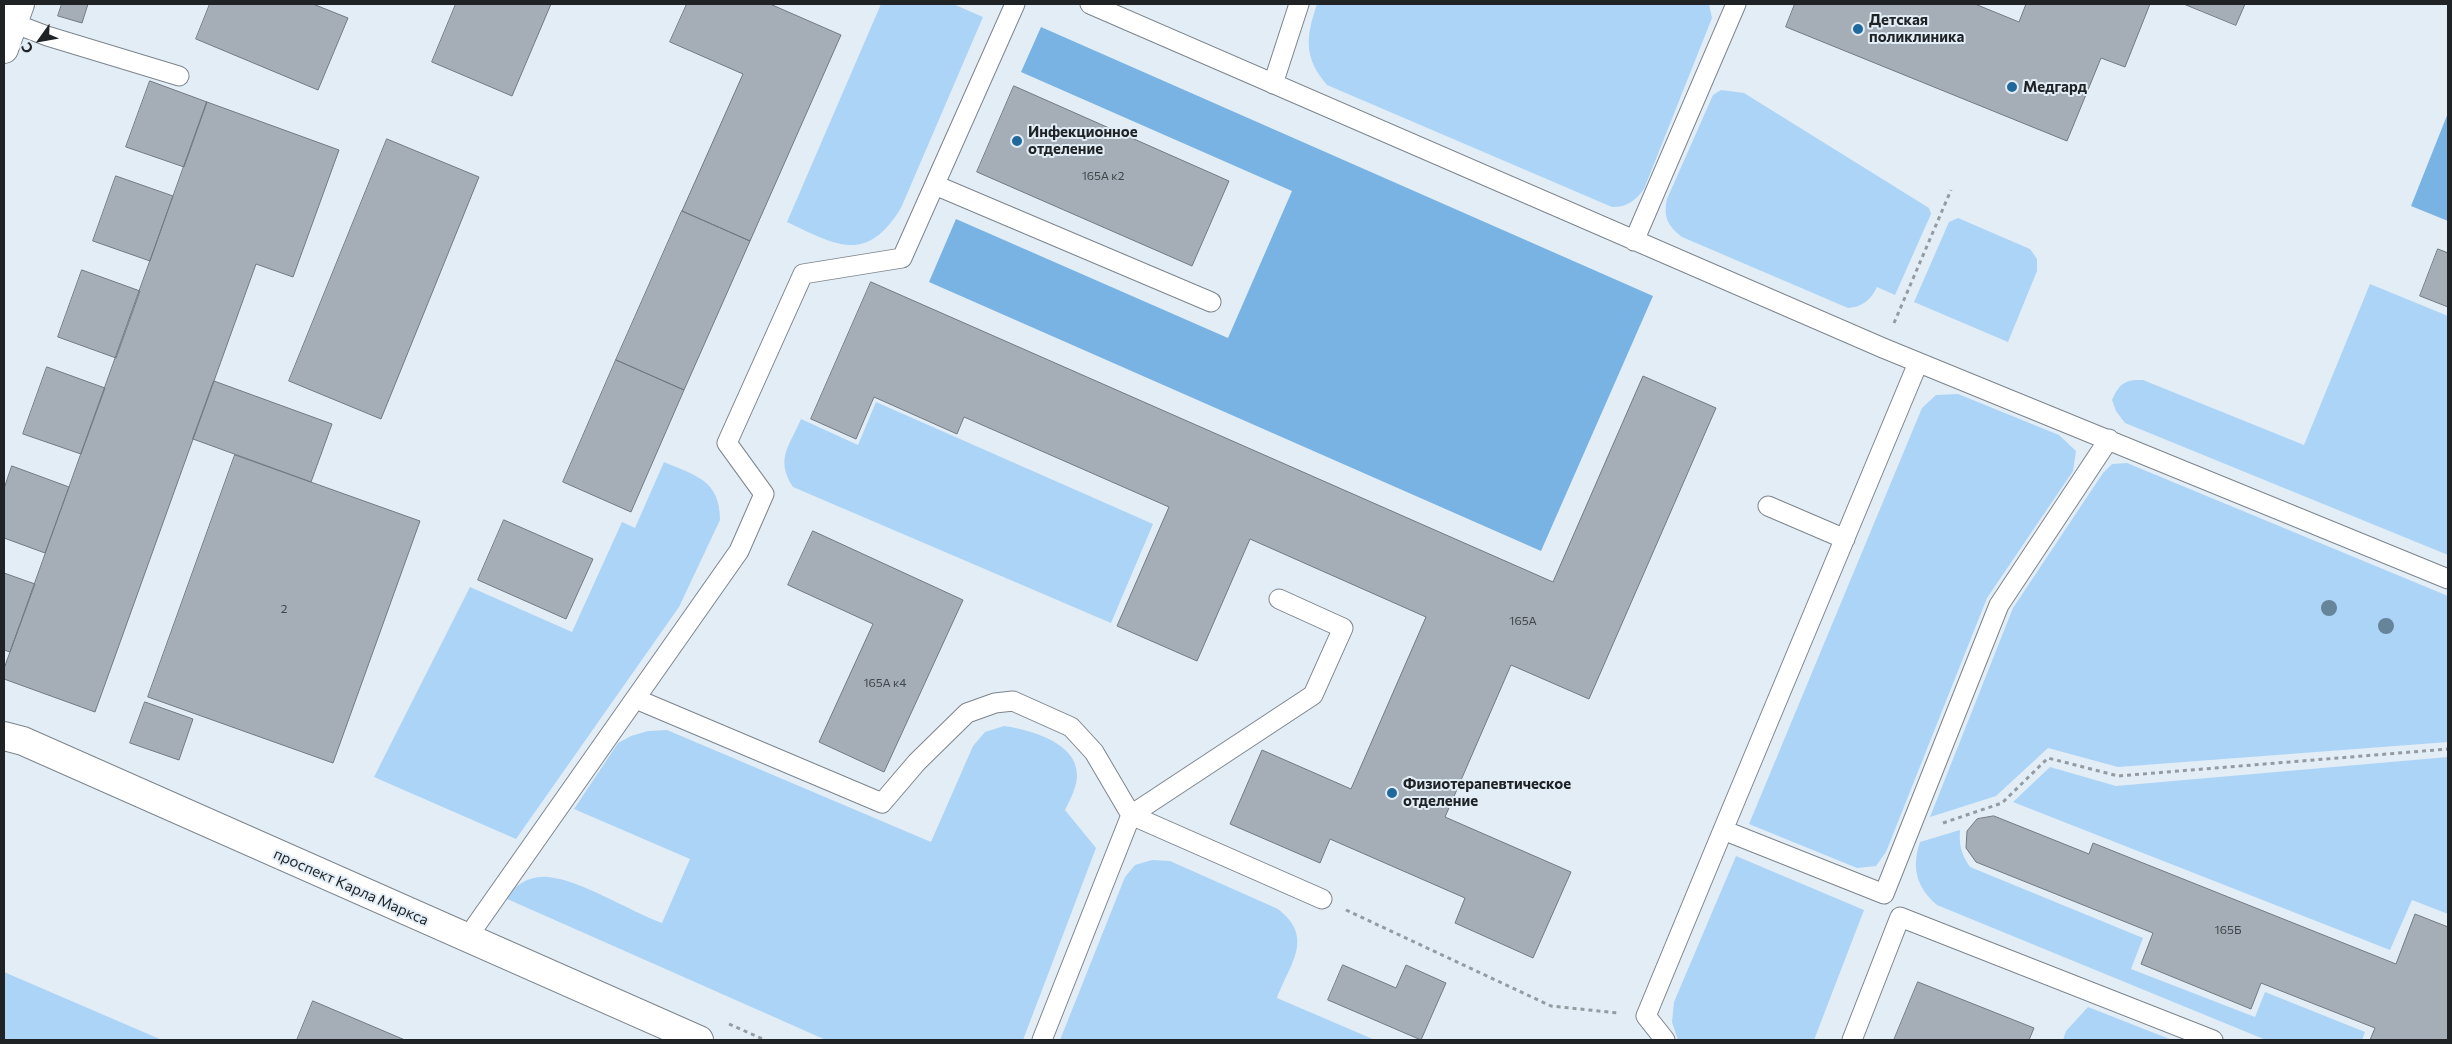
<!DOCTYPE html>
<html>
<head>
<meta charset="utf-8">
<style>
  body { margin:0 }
  #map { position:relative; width:2452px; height:1044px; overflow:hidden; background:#e3edf6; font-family:Commissioner,sans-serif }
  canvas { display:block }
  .frame { position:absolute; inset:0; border:5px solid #1f2326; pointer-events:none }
  .north { position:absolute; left:15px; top:15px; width:50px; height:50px; -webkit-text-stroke:4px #e3edf6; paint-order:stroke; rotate:238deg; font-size:14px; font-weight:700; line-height:20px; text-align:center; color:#1f2326 }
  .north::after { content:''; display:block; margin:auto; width:18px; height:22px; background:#1f2326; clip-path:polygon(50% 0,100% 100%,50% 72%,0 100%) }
</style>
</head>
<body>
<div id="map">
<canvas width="2452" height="1044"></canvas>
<div class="frame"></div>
<div class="north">С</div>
</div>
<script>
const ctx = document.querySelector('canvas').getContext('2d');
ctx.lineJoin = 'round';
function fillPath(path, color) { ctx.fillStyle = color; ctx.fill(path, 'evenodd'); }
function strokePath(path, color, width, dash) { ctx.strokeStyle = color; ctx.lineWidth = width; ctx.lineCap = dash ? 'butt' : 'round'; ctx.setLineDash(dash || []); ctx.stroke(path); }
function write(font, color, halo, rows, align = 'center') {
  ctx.font = font + ' Commissioner,sans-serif'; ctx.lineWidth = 4; ctx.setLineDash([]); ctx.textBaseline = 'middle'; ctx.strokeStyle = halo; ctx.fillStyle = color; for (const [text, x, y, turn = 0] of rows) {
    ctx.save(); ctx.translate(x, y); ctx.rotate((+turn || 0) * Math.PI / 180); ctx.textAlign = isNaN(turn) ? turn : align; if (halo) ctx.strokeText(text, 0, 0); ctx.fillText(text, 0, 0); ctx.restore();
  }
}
const green = new Path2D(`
  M881 4H953L983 17 901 208C866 265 836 245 787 222Z
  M1317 4H1709L1712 18 1644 189C1635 201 1627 207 1612 207L1327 85C1303 57 1306 37 1317 4Z
  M1721 90 1744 93 1929 208 1931 214 1895 295 1877 287C1871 300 1862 307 1848 308L1682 237C1668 226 1663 217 1667 199L1709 104 1713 95Z
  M1958 218 2030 249 2037 259V271L2008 342 1914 302 1949 222Z
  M2370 284 2448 316V555L2125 423 2116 411 2112 400C2119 384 2125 379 2143 380L2304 445Z
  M1958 394 2059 435 2076 451 2073 471 1987 598 1886 852 1876 866 1857 868 1749 824 1922 408 1936 395Z
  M876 402 1153 524 1111 623 793 487C775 459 789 447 801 419L858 445Z
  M664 462C696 476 720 480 720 520L679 607 516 839 374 777 470 587 572 632 622 522 635 528Z
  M2127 463 2448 596V742L2118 767 2048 748 1996 796 1930 817 2013 608 2103 473 2112 464Z
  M1004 726C1031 730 1079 743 1077 777 1076 789 1070 800 1065 810L1096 848 1023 1040H826L505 898C515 885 530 875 548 877 581 880 629 911 662 923L690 859 574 809 618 743 631 736 648 731 667 730 931 842 973 746 985 732Z
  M2448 757V914L2412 900 2390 950 2013 802 2050 767 2116 786Z
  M1960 830C1959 845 1961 854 1970 867L2143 938 2131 969 2255 1017 2265 992 2365 1032 2362 1040H2266L1937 905C1917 888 1911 868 1920 842Z
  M1736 856 1864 910 1814 1040H1678L1672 1022 1674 1002Z
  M1152 860 1170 861 1278 909C1315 938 1290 963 1277 998L1375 1040H1060L1125 877 1135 865Z
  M4 972 162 1040H4Z
  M2088 1007 2172 1040H2063L2066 1031Z`);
const forest = new Path2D(`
  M1041 27 1653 296 1541 551 929 282 956 219 1228 338 1292 191 1021 72Z
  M2448 113V221L2411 206Z`);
const building = new Path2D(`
  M62 4H88L82 23 58 16Z
  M210 4H313L348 18 318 90 196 39Z
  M456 4H551L512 96 432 62Z
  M687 4H770L841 35 750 241 682 211 743 74 670 42Z
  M1795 4H1975L2019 22 2026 4H2150L2125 67 2101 58 2067 141 1786 27Z
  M2184 4H2245L2236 25Z
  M150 81 207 102 184 167 126 147Z
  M1014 86 1229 181 1192 266 977 172Z
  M207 102 339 150 293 277 256 264 95 712 4 679V669Z
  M387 139 479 177 381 419 289 381Z
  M116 176 173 196 150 261 93 241Z
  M682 211 750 241 684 390 616 360Z
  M2438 249 2448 253V307L2420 296Z
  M82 270 140 291 116 358 58 337Z
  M871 282 1553 582 1643 376 1716 408 1589 699 1511 665 1445 817 1571 872 1533 958 1455 923 1465 898 1330 839 1320 863 1230 824 1262 750 1351 789 1426 617 1250 539 1197 661 1117 626 1169 507 964 417 957 434 874 397 856 439 811 419Z
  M616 360 684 390 631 512 563 482Z
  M47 367 105 388 81 454 23 434Z
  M214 381 332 424 311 482 193 439Z
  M235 455 420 521 333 763 148 697Z
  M12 466 69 487 45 553 4 538V489Z
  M504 520 593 559 566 619 478 580Z
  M813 531 963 600 884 772 819 742 873 624 788 585Z
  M4 573 35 584 10 652 4 650Z
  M145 702 193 719 179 760 130 743Z
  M1994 816 2089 854 2093 843 2396 964 2415 914 2448 927V1040H2370L2375 1028 2261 983 2251 1009 2141 964 2153 933 1976 862 1966 848 1967 831 1977 819Z
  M1343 965 1396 988 1406 965 1446 983 1421 1040 1328 1000Z
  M1918 982 2034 1028 2029 1040H1894Z
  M313 1001 405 1040H297Z`);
const path = new Path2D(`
  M1894 323 1951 190
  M1943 823 2002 803 2048 758 2118 776 2448 749
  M1346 910 1551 1006 1618 1013
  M729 1024 765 1040`);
const lane = new Path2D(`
  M1090 4 1883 348 2448 579
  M13 23 47 36 179 76
  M1273 84 1299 4
  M935 185 1211 302
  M1634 241 1736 4
  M1768 506 1845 539
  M636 699 882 803 917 762 967 713 995 703 1013 701 1071 727 1094 752 1131 815 1313 695 1343 628 1279 599
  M1723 830 1918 363
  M467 938 739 551 764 494 727 443 803 274 902 258 1015 4
  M1042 1040 1131 815 1322 899
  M1665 1040 1646 1016 1723 830 1884 894 1999 605 2109 439
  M1852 1040 1900 917 2213 1040`);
const street = new Path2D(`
  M4 49 20 4
  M4 736 23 741 699 1040`);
const trees = [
  [2329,608],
  [2386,626]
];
const markers = [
  [1858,29,6,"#21699d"],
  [2012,87,6,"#21699d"],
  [1017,141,6,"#21699d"],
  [1392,793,6,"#21699d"]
];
const numberNames = [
  ["165А к2",1103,176],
  ["2",284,609],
  ["165А",1523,621],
  ["165А к4",885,683],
  ["165Б",2228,930]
];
const poiNames = [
  ["Детская",1869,20],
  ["поликлиника",1869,37],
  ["Медгард",2023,87],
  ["Инфекционное",1028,132],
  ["отделение",1028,149],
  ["Физиотерапевтическое",1403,784],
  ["отделение",1403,801]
];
const streetNames = [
  ["проспект Карла Маркса",351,887,24]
];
fillPath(green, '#acd4f7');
fillPath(forest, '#78b3e4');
fillPath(building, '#a5aeb7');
strokePath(building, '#717a82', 1);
strokePath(lane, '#7c858d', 21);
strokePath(street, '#7c858d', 30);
strokePath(path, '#949ca2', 3, [4, 4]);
strokePath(lane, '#fff', 19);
strokePath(street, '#fff', 28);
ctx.fillStyle = '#66849a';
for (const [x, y] of trees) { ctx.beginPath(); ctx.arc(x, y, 8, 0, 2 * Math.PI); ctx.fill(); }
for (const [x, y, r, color] of markers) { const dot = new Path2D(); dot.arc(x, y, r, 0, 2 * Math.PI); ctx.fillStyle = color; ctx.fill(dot); strokePath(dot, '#e3edf6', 2); }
write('12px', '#40464a', null, numberNames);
write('bold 15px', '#1f2326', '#e3edf6', poiNames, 'left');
write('15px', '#1f2326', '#e3edf6', streetNames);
</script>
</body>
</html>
